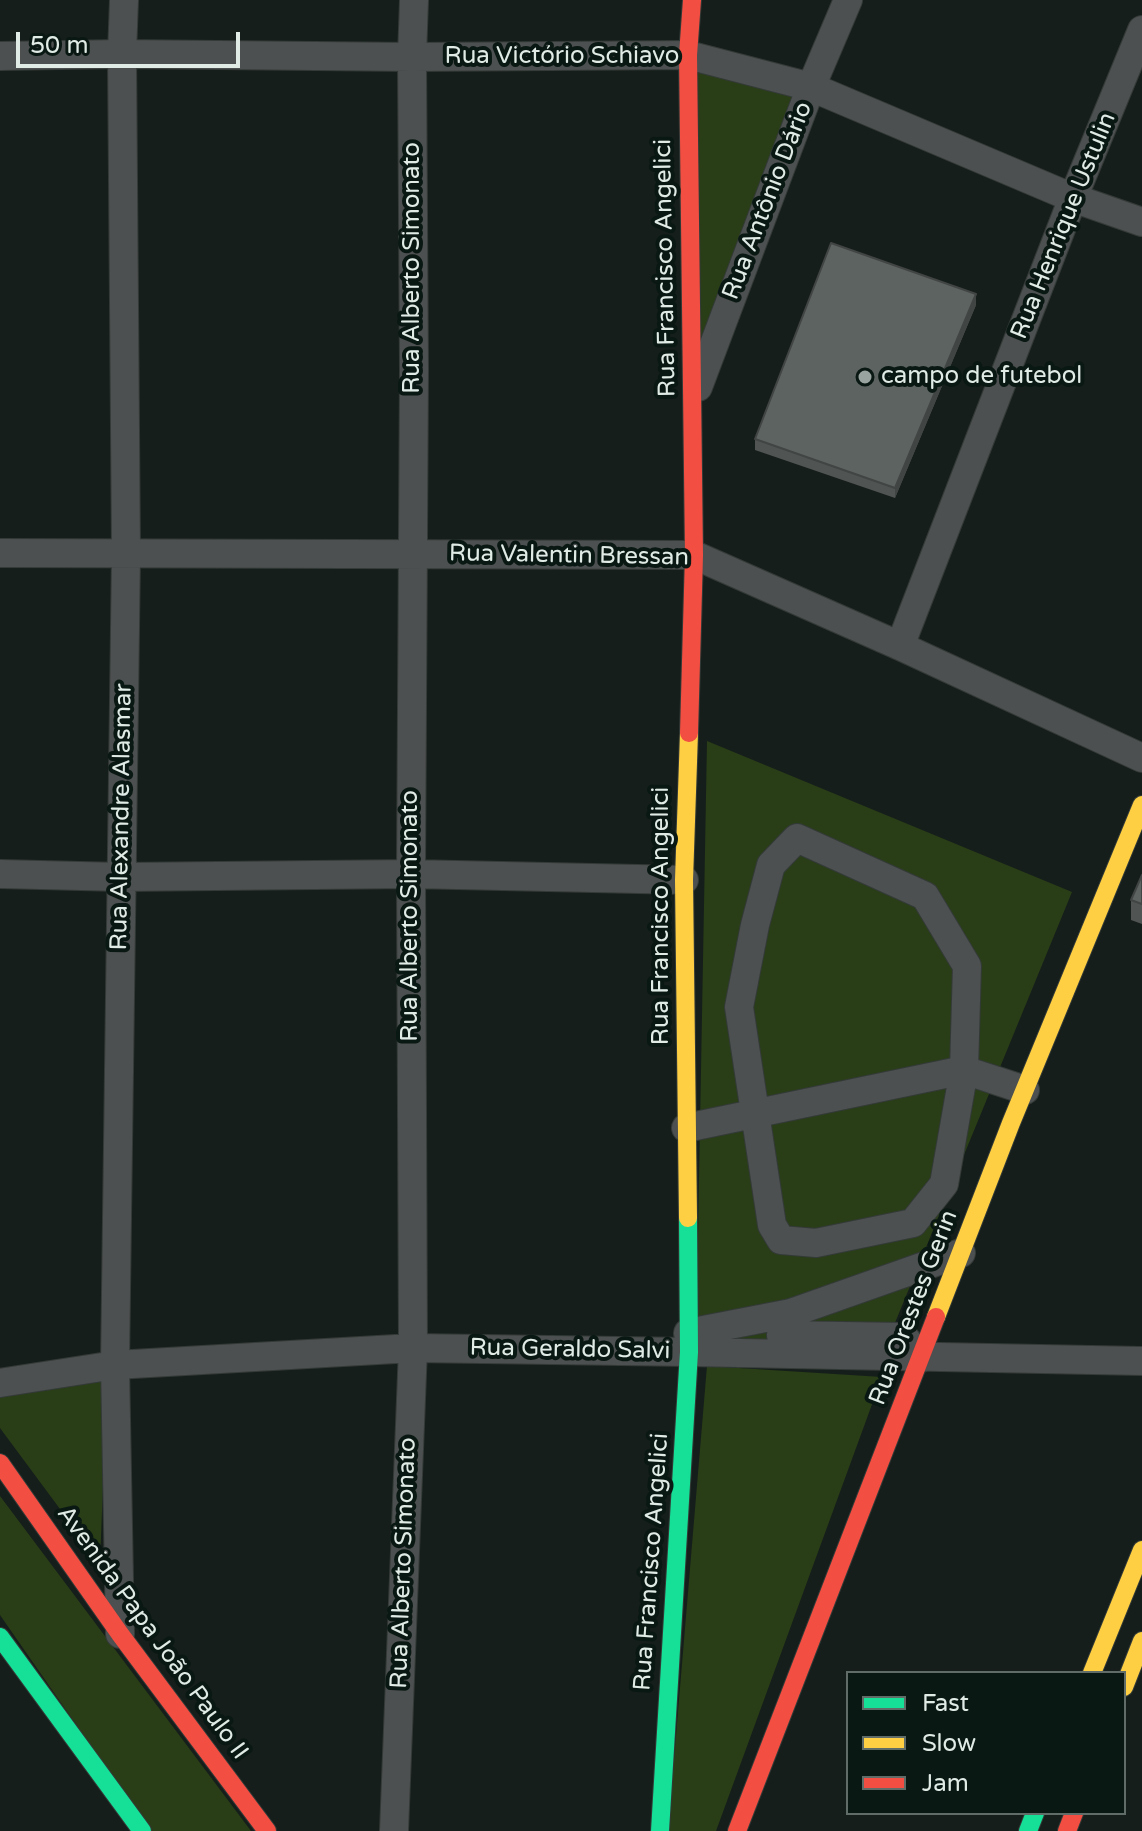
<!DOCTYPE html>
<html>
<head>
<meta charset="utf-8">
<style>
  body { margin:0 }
  #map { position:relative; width:1142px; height:1831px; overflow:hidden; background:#161e1b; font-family:"Varela Round",sans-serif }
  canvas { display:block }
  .legend { position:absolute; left:846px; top:1671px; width:280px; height:144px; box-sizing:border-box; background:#091813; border:2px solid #5f6c67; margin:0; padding:10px 14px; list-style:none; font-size:24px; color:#e0ebe6 }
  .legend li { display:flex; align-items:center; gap:16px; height:40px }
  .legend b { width:40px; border:2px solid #5f6c67 }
  .scale { position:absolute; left:16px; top:32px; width:224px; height:36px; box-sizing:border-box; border:4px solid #e0ebe6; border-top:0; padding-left:10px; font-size:24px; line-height:28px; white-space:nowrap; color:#e0ebe6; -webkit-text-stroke:6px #091813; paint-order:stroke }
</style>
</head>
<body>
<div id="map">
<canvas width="1142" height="1831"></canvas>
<ul class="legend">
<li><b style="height:10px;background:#16e098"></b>Fast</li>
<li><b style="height:10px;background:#ffcf43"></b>Slow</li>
<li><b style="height:10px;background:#f24e42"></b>Jam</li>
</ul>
<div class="scale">50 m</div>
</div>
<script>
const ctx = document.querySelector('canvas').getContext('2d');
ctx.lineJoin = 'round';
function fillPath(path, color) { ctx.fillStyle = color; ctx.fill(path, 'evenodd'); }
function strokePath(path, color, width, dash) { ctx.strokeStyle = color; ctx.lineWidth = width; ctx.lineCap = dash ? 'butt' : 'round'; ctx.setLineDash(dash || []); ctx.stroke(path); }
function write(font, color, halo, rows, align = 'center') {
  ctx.font = font + ' "Varela Round",sans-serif'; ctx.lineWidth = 8; ctx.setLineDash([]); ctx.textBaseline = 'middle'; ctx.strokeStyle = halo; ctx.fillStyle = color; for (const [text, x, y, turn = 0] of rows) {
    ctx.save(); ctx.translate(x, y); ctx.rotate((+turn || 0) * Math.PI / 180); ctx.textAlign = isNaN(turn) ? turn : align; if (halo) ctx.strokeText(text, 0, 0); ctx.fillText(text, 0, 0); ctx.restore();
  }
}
const green = new Path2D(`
  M691 64 797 88 696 366Z
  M707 741 1072 892 883 1352 696 1344Z
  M707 1366 882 1377 716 1831H668Z
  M107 1378 100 1563 0 1428V1388Z
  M0 1496 251 1831H150L0 1615Z`);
const street = new Path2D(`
  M0 56 122 54 412 57 688 55 811 87 1073 198 1142 222
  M698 387 811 87 848 0
  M0 553 694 555 900 646 1142 758
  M900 646 1073 198 1142 30
  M797 838 925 896 967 966 964 1070 944 1184 913 1223 816 1243 781 1240 772 1225 739 1007 755 925 771 865Z
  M0 874 121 877 411 874 684 880
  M686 1128 964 1070 1025 1090
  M688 1333 791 1313 961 1253
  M781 1335 904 1337 921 1358
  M0 1383 115 1365 413 1348 689 1352 1142 1361
  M120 1634 115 1365 126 554 122 54 124 0
  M394 1831 413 1348 411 874 414 370 412 57 414 0`);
const fast = new Path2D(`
  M0 1637 142 1831
  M660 1831 689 1352 688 1218
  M1028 1831 1035 1813`);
const slow = new Path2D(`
  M688 1218 684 880 689 733
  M936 1317 1011 1123 1142 805
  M1092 1673 1142 1550
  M1124 1687 1142 1641`);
const jam = new Path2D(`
  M689 733 694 555 688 55 692 0
  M0 1463 120 1634 267 1831
  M737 1831 936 1317
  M1067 1831 1074 1813`);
const wall = new Path2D(`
  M976 305 895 498 755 450V439Z
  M1142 875V924L1131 920V900Z`);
const shadedWall = new Path2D(`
  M976 294V305L895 498V488Z`);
const building = new Path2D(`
  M831 243 976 294 895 488 755 439Z
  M1142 875V904L1131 900Z`);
const markers = [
  [865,377,8,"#99a39f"]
];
const streetNames = [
  ["Rua Victório Schiavo",562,57],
  ["Rua Antônio Dário",768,201,-69],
  ["Rua Henrique Ustulin",1064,226,-68],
  ["Rua Alberto Simonato",413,268,-90],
  ["Rua Francisco Angelici",666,268,-91],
  ["Rua Valentin Bressan",569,556,1],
  ["Rua Alexandre Alasmar",122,817,-89],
  ["Rua Alberto Simonato",411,916,-90],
  ["Rua Francisco Angelici",662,916,-90],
  ["Rua Orestes Gerin",914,1308,-69],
  ["Rua Geraldo Salvi",570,1350,1],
  ["Rua Francisco Angelici",652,1562,-86],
  ["Rua Alberto Simonato",404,1563,-88],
  ["Avenida Papa João Paulo II",152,1633,54]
];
const poiNames = [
  ["campo de futebol",881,377]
];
fillPath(green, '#293e17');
strokePath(street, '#333a37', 30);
strokePath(fast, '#333a37', 20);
strokePath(slow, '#333a37', 20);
strokePath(jam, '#333a37', 20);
strokePath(street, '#4d5050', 28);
strokePath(fast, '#16e098', 18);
strokePath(slow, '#ffcf43', 18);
strokePath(jam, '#f24e42', 18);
fillPath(wall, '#505553');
fillPath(shadedWall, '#414543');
fillPath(building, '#5d6360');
strokePath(building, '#414543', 2);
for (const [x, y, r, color] of markers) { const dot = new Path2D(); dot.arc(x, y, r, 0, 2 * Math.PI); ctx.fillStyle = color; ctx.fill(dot); strokePath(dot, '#091813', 3); }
write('24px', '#e0ebe6', '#091813', streetNames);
write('24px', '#e0ebe6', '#091813', poiNames, 'left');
</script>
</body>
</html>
